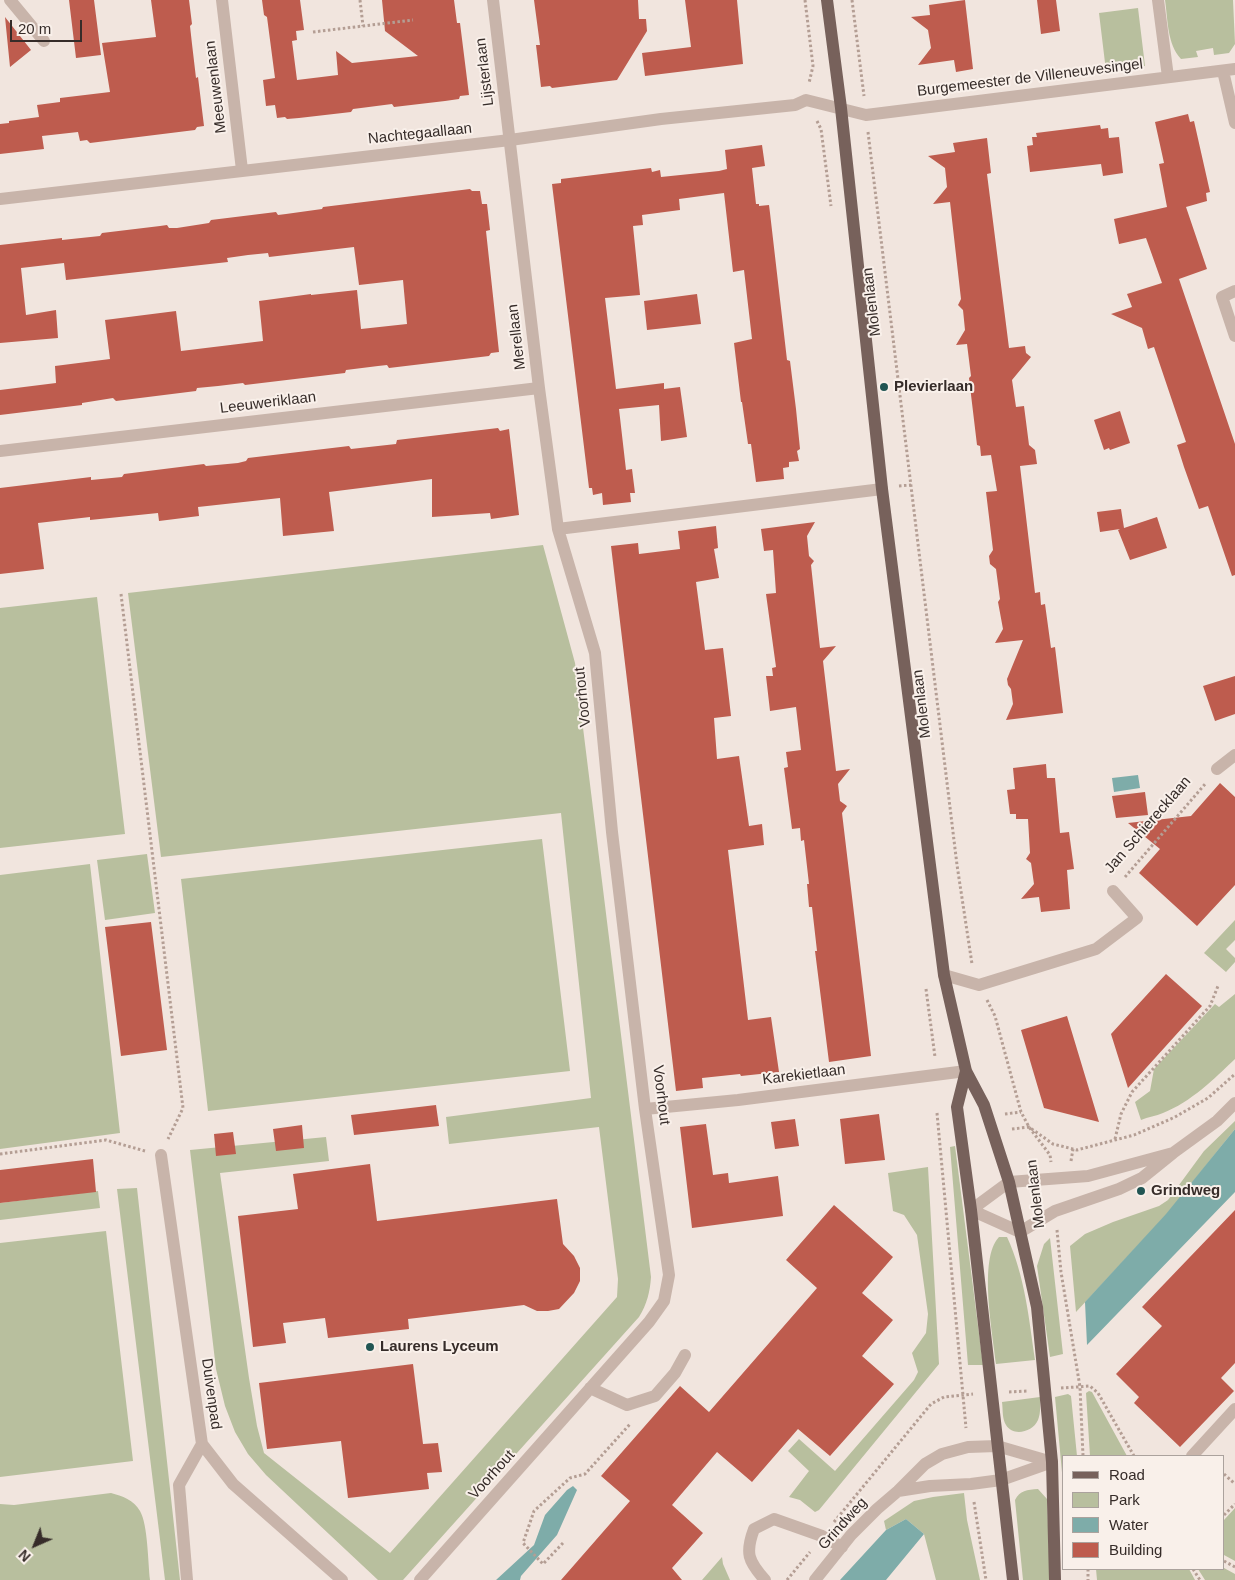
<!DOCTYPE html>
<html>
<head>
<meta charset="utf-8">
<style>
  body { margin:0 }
  #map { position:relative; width:1235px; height:1580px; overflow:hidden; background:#f1e5de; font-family:Helvetica,sans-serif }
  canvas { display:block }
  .legend { position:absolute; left:1062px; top:1455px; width:162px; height:115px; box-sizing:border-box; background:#f9f0ea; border:1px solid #aba29d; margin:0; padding:6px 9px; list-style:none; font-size:15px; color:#362c29 }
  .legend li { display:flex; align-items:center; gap:10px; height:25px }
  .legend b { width:25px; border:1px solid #aba29d }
  .north { position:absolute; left:10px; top:1520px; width:50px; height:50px; -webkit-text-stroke:4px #f9f0ea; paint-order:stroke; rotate:224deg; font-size:14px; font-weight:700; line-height:20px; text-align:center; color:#362c29 }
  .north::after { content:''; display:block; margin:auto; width:18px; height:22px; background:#362c29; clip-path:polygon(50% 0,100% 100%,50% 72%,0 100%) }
  .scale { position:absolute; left:10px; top:20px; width:72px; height:22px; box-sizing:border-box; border:2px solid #362c29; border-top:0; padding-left:6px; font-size:15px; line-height:18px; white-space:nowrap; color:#362c29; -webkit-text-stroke:4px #f9f0ea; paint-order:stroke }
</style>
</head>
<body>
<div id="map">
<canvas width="1235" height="1580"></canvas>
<ul class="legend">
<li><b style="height:6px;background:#77615b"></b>Road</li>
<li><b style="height:14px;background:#b8bf9e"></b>Park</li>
<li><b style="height:14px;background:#7eaca9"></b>Water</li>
<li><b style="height:14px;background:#be5c4e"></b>Building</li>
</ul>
<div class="north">N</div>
<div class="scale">20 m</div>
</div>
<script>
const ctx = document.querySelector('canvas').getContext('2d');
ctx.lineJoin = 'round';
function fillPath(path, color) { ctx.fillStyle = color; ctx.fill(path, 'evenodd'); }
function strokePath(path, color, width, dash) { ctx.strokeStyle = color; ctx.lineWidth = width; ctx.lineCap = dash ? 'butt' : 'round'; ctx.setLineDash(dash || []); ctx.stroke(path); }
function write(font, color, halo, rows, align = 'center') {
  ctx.font = font + ' Helvetica,sans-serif'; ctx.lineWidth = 4; ctx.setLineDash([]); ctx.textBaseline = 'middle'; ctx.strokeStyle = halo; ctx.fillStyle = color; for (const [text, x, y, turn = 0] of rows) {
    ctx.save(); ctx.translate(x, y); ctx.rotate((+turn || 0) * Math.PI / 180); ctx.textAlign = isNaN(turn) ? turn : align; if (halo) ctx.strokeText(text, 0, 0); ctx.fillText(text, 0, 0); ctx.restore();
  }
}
const green = new Path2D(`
  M1165 0H1233L1235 44 1229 53 1214 55 1213 48 1196 51 1198 57 1181 59C1167 44 1168 20 1165 0Z
  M1138 8 1145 66 1106 71 1099 13Z
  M543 545 575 663 651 1277C650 1292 647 1304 639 1317L403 1580H378L266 1475 248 1454 235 1432 225 1406 216 1369 190 1150 326 1137 329 1161 220 1173 249 1378 257 1426 264 1453 390 1553 617 1297 618 1279 599 1127 449 1144 446 1117 591 1098 561 813 161 857 128 593Z
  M97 597 125 834 0 848V608Z
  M542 839 570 1071 208 1111 181 879Z
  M147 854 155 913 105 920 97 860Z
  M90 864 120 1133 0 1149V875Z
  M1235 920V940L1226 949 1235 958V962L1226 972 1204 953Z
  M1235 994V1059C1214 1079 1191 1102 1163 1113 1156 1116 1148 1117 1141 1120L1135 1102 1150 1091 1154 1069 1215 1004 1219 1007Z
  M1235 1121V1129L1167 1214 1076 1312 1070 1246 1085 1234 1113 1222 1159 1206 1168 1200 1204 1151Z
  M955 1146 983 1365H968L950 1147Z
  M928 1167 939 1364 819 1510 815 1512 800 1500 789 1497 809 1471 788 1451 799 1439 835 1471 914 1380 918 1372 912 1353 926 1333 928 1314 917 1235 904 1215 893 1211 888 1173Z
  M137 1188 180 1580H165L117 1189Z
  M98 1191 100 1208 0 1220V1203Z
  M106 1231 133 1461 0 1477V1243Z
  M999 1237H1007C1025 1276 1029 1319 1035 1360L996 1364C993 1334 978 1259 999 1237Z
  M1050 1238 1063 1354 1050 1357 1037 1266 1044 1244Z
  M1089 1391 1092 1392 1127 1456H1090L1086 1393Z
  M1068 1394 1071 1396 1077 1456H1064V1494L1055 1397Z
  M1040 1397C1040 1405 1041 1413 1038 1420 1033 1432 1013 1437 1006 1425 1002 1419 1003 1409 1002 1402Z
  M1038 1489 1047 1499 1050 1580H1023L1015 1500C1020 1490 1027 1490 1038 1489Z
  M111 1493C122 1496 134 1500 140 1511 148 1525 148 1563 150 1580H0V1504L14 1505Z
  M964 1493 967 1520 980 1580H936L924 1534 906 1519 886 1530 884 1521 914 1501 933 1497Z
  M1235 1508V1561L1224 1555V1520Z
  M722 1557 723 1564 730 1580H702Z
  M1224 1568 1235 1574V1580H1205L1198 1569Z
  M1096 1569H1189L1195 1580H1097Z`);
const water = new Path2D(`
  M1138 775 1140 788 1114 792 1112 778Z
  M1235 1129V1192L1087 1345 1085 1302 1166 1214Z
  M573 1486 577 1490 557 1535 521 1576 520 1580H496L534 1545 545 1515 567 1490Z
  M906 1519 924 1534 886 1580H840L886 1530Z`);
const building = new Path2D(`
  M69 0H94L101 55 76 58Z
  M151 0H189L192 24 190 26 192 44 196 78 198 77 204 126 197 127 195 130 90 143 87 140 80 141 78 132 42 136 44 149 0 154V124L9 123V121L39 117 37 105 60 102V98L110 92 102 43 156 37Z
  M262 0H300L304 30 296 31 297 40 292 41 297 80 338 75 336 51 352 63 418 56 385 31 382 0H454L457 23H460L469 95 460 96 459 99 445 101 394 107 392 104 361 108 353 109 351 112 299 118 287 119 285 117 277 118 275 105 266 106 263 80 275 78 267 17 264 15Z
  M534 0H638L639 19H646L647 31 617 80 552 88 550 86 541 87 536 45H540Z
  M685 0H737L743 64 645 76 642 53 691 47Z
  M965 0 973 69 956 72 954 60 918 65 931 48 928 30 911 17 930 15 929 5Z
  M1037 0H1056L1060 31 1041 34Z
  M5 17 31 50 10 67Z
  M1188 114 1190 122 1194 121 1210 192 1206 193 1207 201 1186 207 1207 269 1179 279 1235 444V575L1232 576 1208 506 1199 509 1184 467 1177 445 1186 442 1154 347 1148 349 1142 328 1111 314 1132 307 1127 294 1162 283 1146 238 1119 244 1114 219 1167 207 1159 164 1164 163 1155 122Z
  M1100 125 1101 129 1108 128 1109 138 1119 137 1123 173 1103 176 1101 164 1030 172 1027 146 1033 145 1032 137H1037L1036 133Z
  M987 138 991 173 987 174 1009 348 1025 346 1026 353 1031 357 1012 380 1016 407 1024 406 1029 445 1035 450 1037 464 1020 466 1035 593 1040 592 1041 605 1045 604 1051 648 1055 647 1063 713 1006 720 1013 704 1011 689 1008 685 1007 679 1023 640 995 643 1003 629 998 602 1000 599 996 569 990 564 989 556 993 550 986 492 997 491 991 455 981 456 980 446 977 445 969 378 971 376 967 344 956 345 965 330 963 310 958 305 961 299 950 202 933 204 947 187 945 168 928 156 955 152 953 143Z
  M762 145 765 166 752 168 756 204H759V206L769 205 770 213 787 360 790 361 796 409 800 449 797 451 799 461 789 462V467L783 468 784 479 756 482 751 444H748L742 402H741L734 343 752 339 744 270 733 272 724 193 679 199 680 210 642 215 643 225 633 226 640 295 605 298 616 389 664 383V389L680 387 687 437 661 441 659 405 619 409 626 470 632 469 635 493H630L631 502 603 505 602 493 593 495 592 488H589L552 184 561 183V179L651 168 652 172 660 170 661 177 719 171 727 169 725 150Z
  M470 189 472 191H480L482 204H487L490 230 486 231 499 352 491 353 489 356 389 368 387 365 378 366 346 370 345 373 245 385 243 383 218 386 197 388 196 391 116 401 113 398 82 403V405L0 415V390L56 383 55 366 110 359 105 320 176 311 181 351 263 341 259 301 311 294V295L357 290 361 329 407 324 403 280 359 285 354 247 269 257 268 253 248 255 227 258 228 262 66 280 64 263 21 268 26 315 56 310 58 338 0 343V245L62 238V240L100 236 102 233 160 226 167 225 169 228H177L209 223 211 220 276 212 278 215 286 214 322 209 323 207Z
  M697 294 701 324 647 330 644 301Z
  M1120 411 1130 443 1110 450 1109 448 1104 450 1094 420Z
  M498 428 500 431 509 429 519 515 491 519 490 513 432 517V479L329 492 334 531 283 536 280 498 198 507 199 516 159 521 158 513 90 520V517L38 523 44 569 0 574V488L91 477V480L122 477 124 474 204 464 206 466 238 463 246 461 248 458 349 446 351 449 396 444 397 440Z
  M1121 509 1124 528 1157 517 1167 548 1130 560 1118 530 1120 529 1100 532 1097 512Z
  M815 522 807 536 809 556 814 561 811 565 820 648 836 646 823 661 836 771 850 769 838 784 840 801 847 806 842 813 871 1056 829 1062 815 951H817L812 907H809L807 884H809L804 840 801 841 800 828 792 829 784 768 788 767 786 752 801 750 796 707 770 711 766 676H773L772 668 776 667 766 594 776 593 773 550 764 551 761 529Z
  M716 526 718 548 714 549 719 578 696 582 705 650 723 648 727 681 731 716 714 718 717 759 739 756 749 826 762 824 764 845 728 850 748 1020 771 1017 779 1072 741 1076 740 1074 702 1078 703 1088 676 1091 611 546 638 543 639 554 680 549 678 531Z
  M1235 676V714L1215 721 1203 686Z
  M1046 764 1047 778H1055L1060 833 1069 832 1074 869 1067 870 1070 909 1041 912 1039 897 1021 899 1034 884 1031 863 1026 859 1030 853 1028 819H1016V814H1010L1007 790 1015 789 1013 768Z
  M1220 783 1235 797V885L1197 926 1139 873 1160 849 1128 823 1191 816Z
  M1145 792 1148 815 1116 818 1112 796Z
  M151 922 167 1050 121 1056 105 927Z
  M1166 974 1202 1006 1128 1088 1111 1034Z
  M1067 1016 1099 1122 1044 1108 1021 1030Z
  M436 1105 439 1126 354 1135 351 1115Z
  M879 1114 885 1160 845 1164 840 1119Z
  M795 1119 799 1146 775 1149 771 1122Z
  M706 1124 713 1175 728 1173 729 1183 778 1176 783 1216 692 1228 680 1127Z
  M302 1125 304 1148 276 1151 273 1129Z
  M233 1132 236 1154 216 1156 214 1134Z
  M93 1159 96 1192 0 1203V1170Z
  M370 1164 377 1221 557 1199 563 1244 574 1256 580 1268V1281L574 1293 559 1309 548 1311H537L524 1305 408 1319 409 1329 328 1338 325 1318 283 1323 286 1343 253 1347 238 1216 298 1209 293 1174Z
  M834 1205 893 1257 862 1293 893 1320 862 1356 894 1384 830 1456 798 1429 752 1482 717 1452 672 1505 703 1533 672 1568 682 1580H561L630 1501 601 1476 680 1386 709 1412 817 1288 786 1260Z
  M1235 1210V1363L1221 1378 1234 1391 1180 1447 1134 1403 1139 1397 1116 1374 1162 1326 1142 1307Z
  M413 1364 423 1444 438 1443 442 1472 427 1473 429 1489 348 1498 341 1441 267 1449 259 1383Z`);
const path = new Path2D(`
  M360 0 363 26
  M805 0 813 66 809 83
  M852 0 864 96
  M313 32 413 20
  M817 121 821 129 831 206
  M868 132 957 865 972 964
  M899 486 911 485
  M121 594 183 1108 168 1139
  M1125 877 1206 783
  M926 989 935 1057
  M987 1000 995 1016 1021 1112 1029 1127 1050 1155 1051 1162
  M937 1113 966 1428
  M1005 1114 1021 1112
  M1012 1129 1029 1127 1053 1144 1077 1150 1134 1135 1175 1117 1208 1098 1235 1074
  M1115 1139 1121 1114 1132 1092 1210 1006 1218 986
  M0 1154 106 1140 145 1151
  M1071 1161 1073 1149
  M1057 1230 1061 1272 1080 1387 1083 1456
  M1061 1388 1090 1386 1098 1393 1134 1456
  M1009 1392 1028 1391
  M1224 1474 1235 1484
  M974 1502 986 1580
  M1224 1515 1235 1504
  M834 1522 931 1404 944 1397 973 1394
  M563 1543 543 1564 523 1543 534 1511 570 1478 585 1474 631 1423
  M1224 1561 1235 1567
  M1088 1569V1580
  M1193 1569 1200 1580
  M787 1580 810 1552`);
const minor = new Path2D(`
  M10 0 44 41
  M222 0 242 170
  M1158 0 1168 77
  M1223 71 1235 123
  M0 199 510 140 661 119 795 105 806 100 866 115 1235 69
  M1235 291 1222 297 1235 336
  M0 451 539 388
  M558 529 882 489
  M1217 769 1235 755
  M944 975 979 985 1096 949 1137 918 1113 891
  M645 1109 738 1100 966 1071
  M1173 1153 1088 1176 1009 1182 971 1210 1020 1232 1055 1211 1119 1189 1142 1178 1173 1153 1217 1121 1235 1103
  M161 1155 202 1444 233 1484 342 1580
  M590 1388 627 1405 655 1396 675 1373 685 1355
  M1192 1456 1235 1409
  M898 1491 930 1486 971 1484 1001 1480 1052 1462
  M187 1580 179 1485 202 1444
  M420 1580 649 1322 664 1301 669 1275 645 1109 612 832 595 653 558 529 539 388 493 0
  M765 1580C748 1561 745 1553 754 1529L774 1519 822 1536 842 1547
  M815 1580 851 1535 877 1509 898 1491 925 1464 942 1454 968 1447 997 1446 1052 1462`);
const major = new Path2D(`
  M827 0 841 108 882 489 944 975 966 1071 984 1105 1009 1182 1037 1307 1052 1462 1055 1580
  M966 1071 957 1107 971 1210 1013 1580`);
const markers = [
  [884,387,5,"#215553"],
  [1141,1191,5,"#215553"],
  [370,1347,5,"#215553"]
];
const streetNames = [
  ["Lijsterlaan",485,72,-97],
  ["Burgemeester de Villeneuvesingel",1030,78,-7],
  ["Meeuwenlaan",216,87,-97],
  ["Nachtegaallaan",420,134,-6],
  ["Molenlaan",872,302,-97],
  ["Merellaan",517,337,-97],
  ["Leeuweriklaan",268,403,-7],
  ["Voorhout",583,697,-96],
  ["Molenlaan",922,704,-97],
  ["Jan Schierecklaan",1148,825,-49],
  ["Karekietlaan",804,1075,-7],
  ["Voorhout",661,1095,83],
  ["Molenlaan",1036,1194,-97],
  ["Duivenpad",211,1394,82],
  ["Voorhout",492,1475,-48],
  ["Grindweg",843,1524,-48]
];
const poiNames = [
  ["Plevierlaan",894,387],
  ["Grindweg",1151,1191],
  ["Laurens Lyceum",380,1347]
];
fillPath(green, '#b8bf9e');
fillPath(water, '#7eaca9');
fillPath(building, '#be5c4e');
strokePath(path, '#b49e94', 3, [2.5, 2.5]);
strokePath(minor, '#c8b4aa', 12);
strokePath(major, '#77615b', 12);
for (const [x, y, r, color] of markers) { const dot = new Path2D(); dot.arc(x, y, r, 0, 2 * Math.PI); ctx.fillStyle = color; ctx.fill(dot); strokePath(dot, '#f9f0ea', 2); }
write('15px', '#362c29', '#f9f0ea', streetNames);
write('bold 15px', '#362c29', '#f9f0ea', poiNames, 'left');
</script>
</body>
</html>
